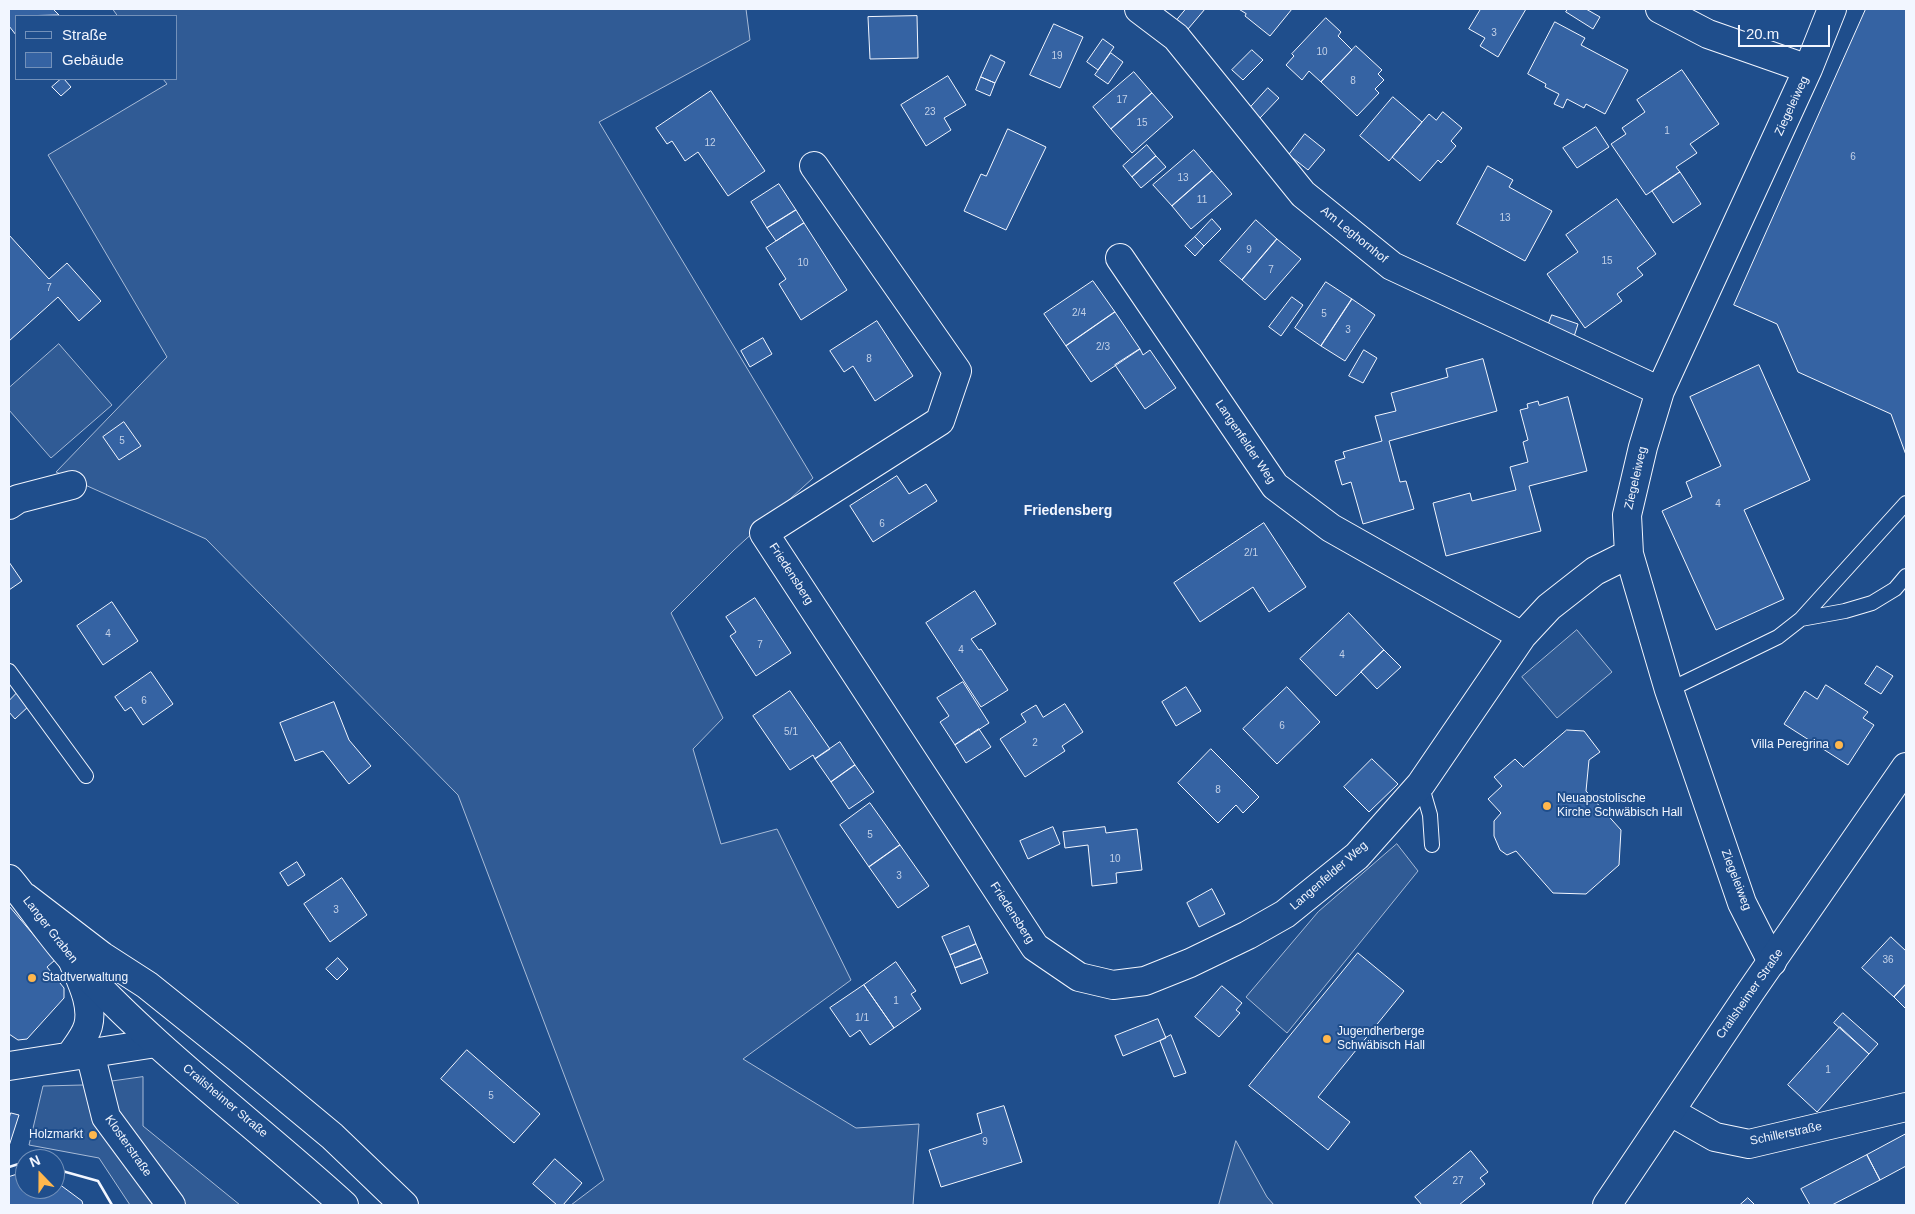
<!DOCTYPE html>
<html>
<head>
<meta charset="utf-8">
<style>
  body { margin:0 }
  #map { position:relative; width:1915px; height:1214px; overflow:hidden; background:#1f4e8c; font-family:Helvetica,sans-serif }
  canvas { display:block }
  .frame { position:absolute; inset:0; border:10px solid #f2f6ff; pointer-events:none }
  .legend { position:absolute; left:15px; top:15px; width:162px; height:65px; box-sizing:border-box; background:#1f4e8c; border:1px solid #7391ba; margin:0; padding:6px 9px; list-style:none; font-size:15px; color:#f2f6ff }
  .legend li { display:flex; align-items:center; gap:10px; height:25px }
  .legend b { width:25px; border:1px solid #7391ba }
  .north { position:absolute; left:15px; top:1149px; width:50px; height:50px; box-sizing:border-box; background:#1f4e8c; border:1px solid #7391ba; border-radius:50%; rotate:338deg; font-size:14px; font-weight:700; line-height:20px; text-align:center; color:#f2f6ff }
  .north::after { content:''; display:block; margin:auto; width:18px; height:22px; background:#ffb74d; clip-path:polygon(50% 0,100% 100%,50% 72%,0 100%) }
  .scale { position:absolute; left:1738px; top:25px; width:92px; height:22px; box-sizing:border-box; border:2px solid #f2f6ff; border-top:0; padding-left:6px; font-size:15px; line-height:18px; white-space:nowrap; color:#f2f6ff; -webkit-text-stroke:4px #1f4e8c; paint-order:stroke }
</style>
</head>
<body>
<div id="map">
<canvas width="1915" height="1214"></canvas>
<div class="frame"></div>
<ul class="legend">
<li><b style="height:6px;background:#1f4e8c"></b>Straße</li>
<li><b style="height:14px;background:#3563a3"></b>Gebäude</li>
</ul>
<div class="north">N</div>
<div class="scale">20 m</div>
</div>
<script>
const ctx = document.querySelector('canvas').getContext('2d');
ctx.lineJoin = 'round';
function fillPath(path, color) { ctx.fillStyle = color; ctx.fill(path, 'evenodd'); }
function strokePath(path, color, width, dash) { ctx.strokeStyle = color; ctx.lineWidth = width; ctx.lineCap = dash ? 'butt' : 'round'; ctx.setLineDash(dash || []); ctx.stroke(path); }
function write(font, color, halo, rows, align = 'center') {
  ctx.font = font + ' Helvetica,sans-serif'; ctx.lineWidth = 4; ctx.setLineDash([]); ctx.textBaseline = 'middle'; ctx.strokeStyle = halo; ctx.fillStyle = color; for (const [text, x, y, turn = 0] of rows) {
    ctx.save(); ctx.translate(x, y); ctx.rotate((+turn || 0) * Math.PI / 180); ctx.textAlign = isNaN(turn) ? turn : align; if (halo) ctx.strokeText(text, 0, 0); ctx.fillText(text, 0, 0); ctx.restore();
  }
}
const built = new Path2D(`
  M113 9H746L750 40 599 122 813 478 734 550 671 613 723 718 693 749 721 844 777 829 851 980 743 1059 856 1128 919 1124 913 1205H571L604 1180 458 795 206 539 56 472 167 357 48 155 167 84 163 79H176V16H118Z
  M59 344 112 405 51 458 9 410V388Z
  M1577 630 1612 672 1557 718 1522 677Z
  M1397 844 1418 871 1287 1033 1246 997 1318 912Z
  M143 1077V1126L240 1205H130L99 1158 29 1145 43 1086 83 1085Z
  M1236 1141 1267 1197 1274 1205H1219Z`);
const building = new Path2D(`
  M9 9H53L59 15 16 16V35L9 26Z
  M1186 9H1205L1188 29 1177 20Z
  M1239 9H1292L1270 36 1245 16 1246 14Z
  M1481 9H1526L1498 57 1480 46 1485 38 1469 29Z
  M1568 9H1586L1600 17 1593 29 1566 12Z
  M1866 9H1906V455L1891 414 1798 372 1777 324 1734 305Z
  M917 16 918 58 870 59 868 17Z
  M1326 18 1341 32 1338 36 1352 50 1321 82 1309 71 1302 80 1286 65 1294 56 1292 54Z
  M1555 22 1585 38 1581 45 1628 70 1605 114 1586 104 1584 108 1567 99 1563 108 1554 104 1559 94 1545 87 1546 84 1528 74Z
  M1054 24 1083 37 1060 88 1030 75Z
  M1103 39 1114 47 1098 70 1087 62Z
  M1356 46 1382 70 1378 74 1384 80 1375 89 1379 93 1357 116 1321 82Z
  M1252 50 1263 60 1243 80 1232 70Z
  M1111 53 1123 62 1108 84 1095 75Z
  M991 55 1005 62 995 83 981 77Z
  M1682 70 1719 124 1690 144 1697 153 1676 167 1680 172 1646 195 1611 144 1626 134 1622 128 1645 112 1637 100Z
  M1134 72 1152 93 1111 129 1093 107Z
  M948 76 966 105 944 118 951 130 926 146 901 105Z
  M981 77 995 83 990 96 976 90Z
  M61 79H64L71 87 61 96 52 87Z
  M1268 88 1279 98 1260 118 1249 109Z
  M711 91 765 171 728 196 698 152 685 161 672 141 667 144 656 128Z
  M1152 93 1173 117 1132 153 1111 129Z
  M1393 97 1422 122 1389 161 1360 136Z
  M1443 112 1462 128 1451 141 1456 146 1441 163 1438 160 1420 181 1392 157 1429 114 1436 120Z
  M1596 127 1609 147 1577 168 1563 148Z
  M1008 129 1046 147 1006 230 964 211 981 174 986 176Z
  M1305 134 1325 150 1308 170 1289 155Z
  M1147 145 1156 156 1132 177 1123 166Z
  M1194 150 1212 171 1172 206 1153 185Z
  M1156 156 1166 167 1141 188 1132 177Z
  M1488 166 1513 180 1509 187 1552 211 1525 261 1457 224Z
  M1212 171 1232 194 1191 229 1172 206Z
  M1680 172 1701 204 1673 223 1652 191Z
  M779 184 796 210 767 228 751 202Z
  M1617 199 1656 254 1637 268 1643 275 1617 294 1622 301 1585 328 1547 274 1578 252 1566 235Z
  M796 210 804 223 776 241 767 228Z
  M1212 219 1221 229 1204 246 1195 237Z
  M1256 220 1277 239 1242 280 1220 261Z
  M804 223 847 290 801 320 779 284 786 279 766 248Z
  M9 235 49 279 67 263 101 301 79 321 58 297 9 341Z
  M1195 237 1204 246 1195 256 1185 246Z
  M1277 239 1301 259 1265 300 1242 280Z
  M1093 281 1115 312 1066 346 1044 314Z
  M1326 282 1352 299 1321 346 1295 328Z
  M1292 297 1303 305 1281 336 1269 327Z
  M1352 299 1375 315 1345 361 1321 346Z
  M1115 312 1140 349 1091 382 1066 346Z
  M1552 315 1578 324 1573 340 1546 331Z
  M877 321 913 376 875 401 853 366 844 372 830 351Z
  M763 338 772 354 750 367 741 351Z
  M1140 349 1143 355 1150 350 1176 388 1145 409 1115 365Z
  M1364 350 1377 358 1363 383 1349 376Z
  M1483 359 1497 411 1389 441 1400 482 1406 481 1414 509 1363 524 1351 482 1342 485 1335 461 1345 458 1343 452 1382 441 1375 416 1396 411 1391 393 1448 377 1446 369Z
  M1759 365 1810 480 1744 510 1784 599 1716 630 1662 511 1692 497 1686 482 1721 466 1690 397Z
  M1568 397 1587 471 1529 486 1541 531 1446 556 1433 503 1470 493 1472 501 1516 490 1510 467 1528 462 1523 442 1528 440 1520 410 1528 408 1527 404 1538 401 1539 405Z
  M124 422 141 446 119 460 103 437Z
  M897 476 909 494 926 484 937 501 873 542 850 506Z
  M1264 523 1306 587 1269 612 1253 587 1200 622 1174 583Z
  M9 562 22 581 9 590Z
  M975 591 996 624 971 639 979 650 981 649 1008 690 981 707 926 623Z
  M755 598 791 653 756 676 730 636 736 632 726 617Z
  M112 602 138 641 103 665 77 626Z
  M1349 613 1384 650 1336 696 1300 659Z
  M1384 650 1401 667 1377 689 1361 672Z
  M1877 666 1893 676 1881 694 1865 684Z
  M151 672 173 704 143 725 131 707 125 711 115 697Z
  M963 682 989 723 955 745 940 722 949 716 937 698Z
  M1826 685 1868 712 1863 718 1874 725 1848 765 1784 724 1805 691 1817 699Z
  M1186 687 1201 711 1176 726 1162 702Z
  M1287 687 1320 722 1277 764 1243 729Z
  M790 691 830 749 815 759 813 755 790 770 753 716Z
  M18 692 30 705 15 719 9 712V701Z
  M334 702 349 740 371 766 349 784 323 751 295 761 280 723Z
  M1065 704 1083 732 1062 746 1065 751 1025 777 1000 739 1026 722 1021 714 1036 705 1043 717Z
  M979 729 991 747 966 763 955 745Z
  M1567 730 1584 731 1600 752 1589 760 1586 791 1621 830 1619 865 1586 894 1553 893 1516 851 1507 855 1500 850 1494 836V821L1501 813 1488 799 1502 786 1494 777 1515 759 1523 767Z
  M840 742 855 765 831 782 815 759Z
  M1211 749 1259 797 1243 813 1236 805 1218 823 1178 783Z
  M1372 759 1398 784 1369 812 1344 787Z
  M855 765 874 792 849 809 831 782Z
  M870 803 900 845 869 867 840 825Z
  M1053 827 1060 844 1028 859 1020 841Z
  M1105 827 1106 833 1137 829 1142 870 1116 873 1117 883 1092 886 1088 845 1065 848 1063 832Z
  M900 845 929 886 898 908 869 867Z
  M297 862 305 875 288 886 280 873Z
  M342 878 367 915 330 942 304 904Z
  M1212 889 1225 914 1199 927 1187 903Z
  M9 906 55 960 47 967 64 988V998L27 1039 18 1040 9 1034Z
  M969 926 976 944 950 955 942 937Z
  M1891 937 1906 951V984L1894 997 1862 968Z
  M976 944 982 958 955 968 950 955Z
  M1358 953 1404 991 1318 1097 1350 1122 1328 1150 1249 1086Z
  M338 958 348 969 337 980 326 969Z
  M982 958 988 973 961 984 955 968Z
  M896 962 916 991 911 994 921 1009 894 1028 864 985Z
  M1906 984V1009L1894 997Z
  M864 985 894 1028 870 1045 860 1030 850 1037 830 1008Z
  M1222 986 1242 1003 1236 1010 1240 1013 1219 1037 1195 1017Z
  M1843 1013 1878 1044 1869 1054 1834 1023Z
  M1158 1019 1166 1038 1123 1056 1115 1036Z
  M1840 1027 1869 1054 1817 1112 1788 1085Z
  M1171 1035 1186 1073 1174 1077 1160 1041Z
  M467 1050 540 1114 514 1143 441 1079Z
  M1004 1106 1022 1162 941 1187 929 1150 982 1133 977 1114Z
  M11 1113 19 1115 9 1146V1119Z
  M1906 1134V1166L1880 1180 1867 1155Z
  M1471 1151 1488 1172 1480 1178 1485 1184 1459 1205H1422L1415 1197Z
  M1867 1155 1880 1180 1832 1205H1810L1801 1189Z
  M555 1159 582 1183 563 1205H557L533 1184Z
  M25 1172V1189H55V1181L82 1201 83 1205H9V1177Z
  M1748 1198 1755 1205H1740Z`);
const service = new Path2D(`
  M1801 619 1906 503
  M9 671 86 776
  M1669 690 1778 637 1801 619 1845 611 1872 603 1895 589 1906 576
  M1421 784 1430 815 1432 845`);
const minor = new Path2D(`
  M1139 9 1176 37 1303 194 1392 266 1660 391
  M1660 9 1708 34 1808 69
  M814 166 957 371 940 421 764 533 1035 947 1079 977 1113 985 1145 981 1190 963 1248 935 1285 914 1357 856 1421 784 1522 636 1549 607 1595 571 1629 554
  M1120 258 1275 486 1331 528 1522 636
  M9 505 18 499 72 485
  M1772 962 1742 903 1669 690 1629 554 1627 515 1643 447 1660 391 1808 69 1832 9
  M90 1053 106 1117 171 1205
  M70 1056C76 1047 85 1037 88 1026 94 1004 80 979 72 959
  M9 1066 156 1043
  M1671 1112 1715 1137 1749 1144 1906 1107`);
const secondary = new Path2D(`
  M9 879C31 905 49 934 72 959 154 1050 254 1123 344 1205
  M25 897 102 956 147 985 238 1058 332 1136 404 1205
  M1607 1205 1751 991 1906 767`);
const wall = new Path2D(`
  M9 1167 25 1162
  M55 1169 98 1181 112 1205`);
const markers = [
  [1839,745,5,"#ffb74d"],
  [1547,806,5,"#ffb74d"],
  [32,978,5,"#ffb74d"],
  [1327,1039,5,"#ffb74d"],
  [93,1135,5,"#ffb74d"]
];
const numberNames = [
  ["3",1494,33],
  ["10",1322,52],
  ["19",1057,56],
  ["8",1353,81],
  ["17",1122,100],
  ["23",930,112],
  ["15",1142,123],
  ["1",1667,131],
  ["12",710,143],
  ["6",1853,157],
  ["13",1183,178],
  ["11",1202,200],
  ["13",1505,218],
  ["9",1249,250],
  ["15",1607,261],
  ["10",803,263],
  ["7",1271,270],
  ["7",49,288],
  ["2/4",1079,313],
  ["5",1324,314],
  ["3",1348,330],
  ["2/3",1103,347],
  ["8",869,359],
  ["5",122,441],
  ["4",1718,504],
  ["6",882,524],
  ["2/1",1251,553],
  ["4",108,634],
  ["7",760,645],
  ["4",961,650],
  ["4",1342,655],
  ["6",144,701],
  ["6",1282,726],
  ["5/1",791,732],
  ["2",1035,743],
  ["8",1218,790],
  ["5",870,835],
  ["10",1115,859],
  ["3",899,876],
  ["3",336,910],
  ["36",1888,960],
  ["1",896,1001],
  ["1/1",862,1018],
  ["1",1828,1070],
  ["5",491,1096],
  ["9",985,1142],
  ["27",1458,1181]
];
const streetNames = [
  ["Ziegeleiweg",1792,106,-65],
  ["Am Leghornhof",1354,235,39],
  ["Langenfelder Weg",1245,442,56],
  ["Ziegeleiweg",1636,478,-77],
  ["Friedensberg",791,574,57],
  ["Langenfelder Weg",1329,876,-41],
  ["Ziegeleiweg",1736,880,69],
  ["Friedensberg",1012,913,57],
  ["Langer Graben",50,930,52],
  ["Crailsheimer Straße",1750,994,-55],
  ["Crailsheimer Straße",225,1101,40],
  ["Schillerstraße",1786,1134,-12],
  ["Klosterstraße",128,1146,55]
];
const poiNames = [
  ["Villa Peregrina",1829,745,"right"],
  ["Neuapostolische",1557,799],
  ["Kirche Schwäbisch Hall",1557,813],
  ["Stadtverwaltung",42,978],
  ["Jugendherberge",1337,1032],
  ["Schwäbisch Hall",1337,1046],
  ["Holzmarkt",83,1135,"right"]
];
const neighbourhoodNames = [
  ["Friedensberg",1068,511]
];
fillPath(built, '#305b95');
strokePath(built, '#a8bbd7', 1);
fillPath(building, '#3563a3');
strokePath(building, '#f2f6ff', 1);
strokePath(service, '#f2f6ff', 16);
strokePath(minor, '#f2f6ff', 30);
strokePath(secondary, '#f2f6ff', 30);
strokePath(service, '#1f4e8c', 14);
strokePath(minor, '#1f4e8c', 28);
strokePath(secondary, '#1f4e8c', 28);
strokePath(wall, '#f2f6ff', 2.5);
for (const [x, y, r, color] of markers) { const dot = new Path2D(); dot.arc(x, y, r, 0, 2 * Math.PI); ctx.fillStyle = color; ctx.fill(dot); strokePath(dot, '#1f4e8c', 2); }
write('10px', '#c3d1e8', null, numberNames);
write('12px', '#f2f6ff', '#1f4e8c', streetNames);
write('12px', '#f2f6ff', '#1f4e8c', poiNames, 'left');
write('bold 14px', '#f2f6ff', '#1f4e8c', neighbourhoodNames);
</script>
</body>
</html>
